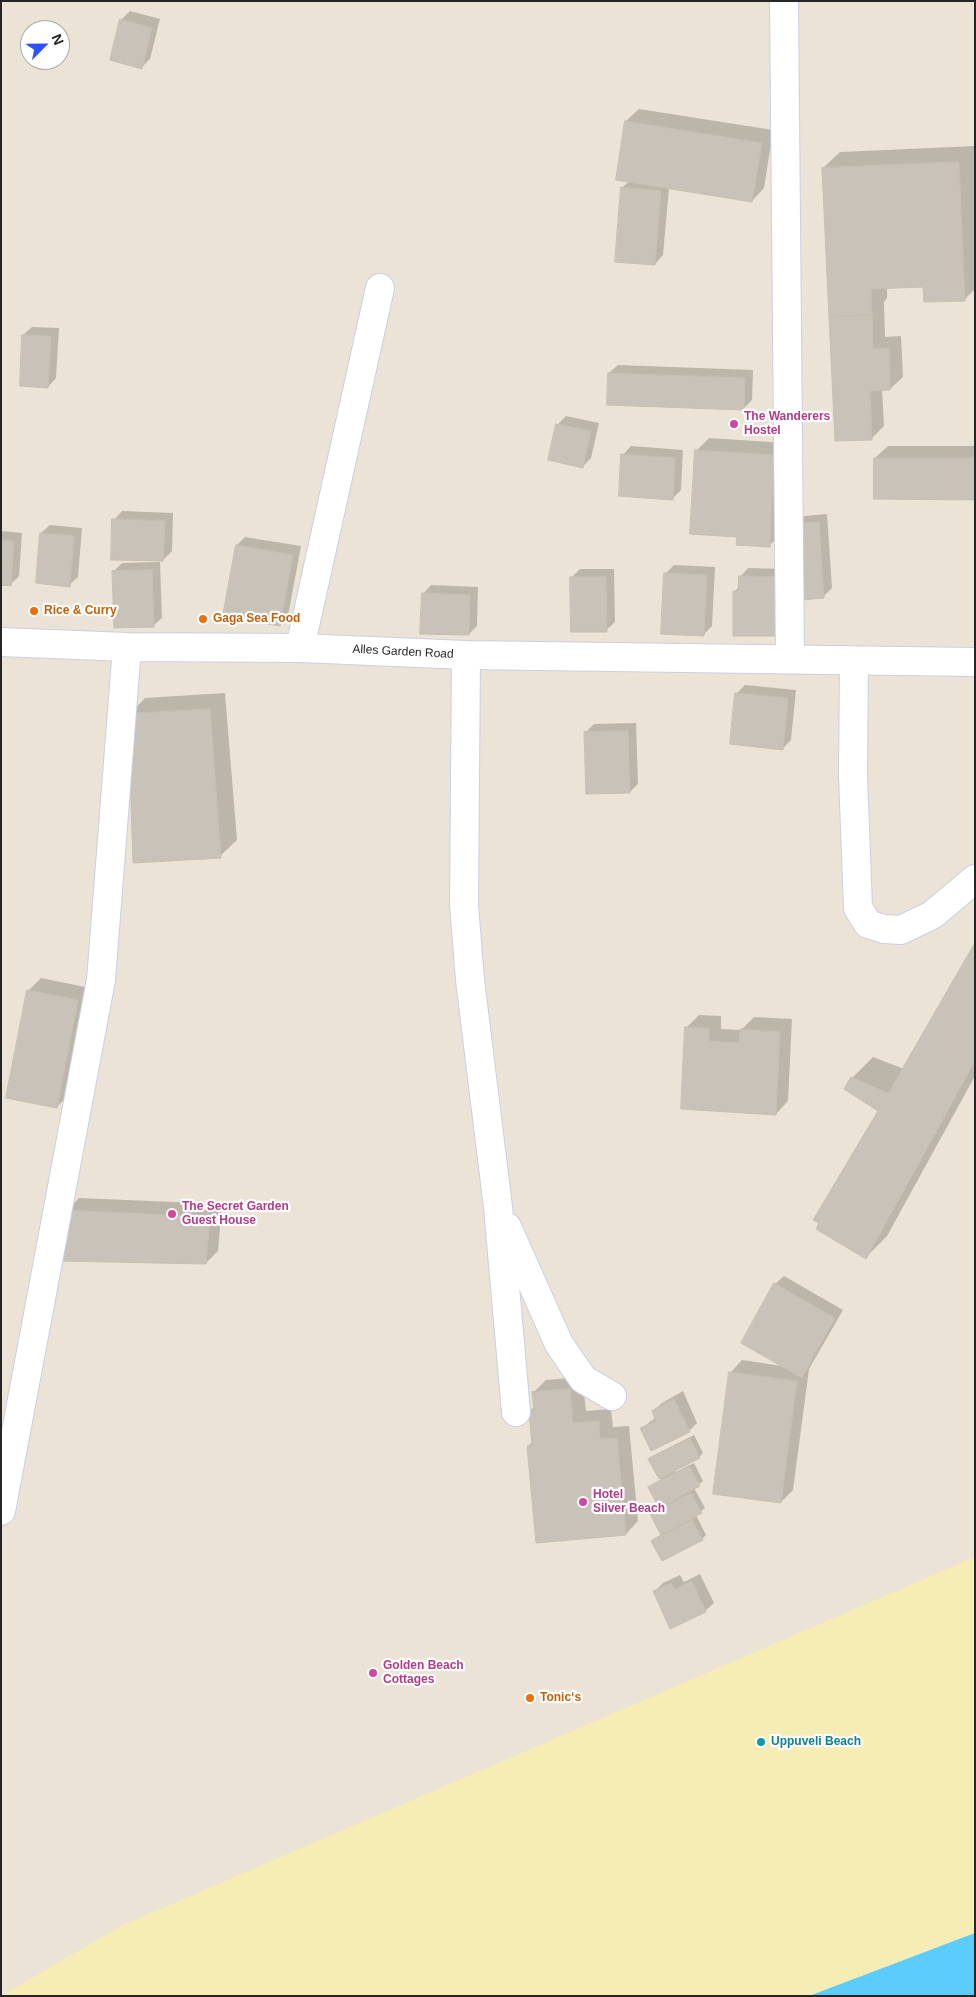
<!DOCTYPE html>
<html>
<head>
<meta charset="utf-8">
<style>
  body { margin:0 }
  #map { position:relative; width:976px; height:1997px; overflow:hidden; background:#ebe3d5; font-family:Arial,sans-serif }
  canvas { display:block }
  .frame { position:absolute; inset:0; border:2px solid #262626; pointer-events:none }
  .north { position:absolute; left:20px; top:20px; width:50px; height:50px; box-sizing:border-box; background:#fff; border:1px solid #a8a8a8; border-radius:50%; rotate:67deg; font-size:14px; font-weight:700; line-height:20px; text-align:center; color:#262626 }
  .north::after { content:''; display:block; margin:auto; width:18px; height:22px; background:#2f50ff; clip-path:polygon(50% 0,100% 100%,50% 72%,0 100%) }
</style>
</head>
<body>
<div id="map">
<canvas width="976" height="1997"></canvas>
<div class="frame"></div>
<div class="north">N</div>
</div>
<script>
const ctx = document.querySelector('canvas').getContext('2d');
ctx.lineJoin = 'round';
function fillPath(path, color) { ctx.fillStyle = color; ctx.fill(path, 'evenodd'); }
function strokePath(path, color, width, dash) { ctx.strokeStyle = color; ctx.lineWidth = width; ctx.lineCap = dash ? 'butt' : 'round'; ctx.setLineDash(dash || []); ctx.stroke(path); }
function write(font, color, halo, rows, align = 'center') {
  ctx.font = font + ' Arial,sans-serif'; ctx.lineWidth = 4.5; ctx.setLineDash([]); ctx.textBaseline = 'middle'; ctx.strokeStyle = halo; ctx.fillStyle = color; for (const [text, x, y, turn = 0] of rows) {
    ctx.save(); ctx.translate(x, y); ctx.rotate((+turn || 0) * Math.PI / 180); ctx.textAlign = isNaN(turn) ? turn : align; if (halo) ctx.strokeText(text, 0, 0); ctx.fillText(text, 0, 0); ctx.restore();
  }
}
const sand = new Path2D(`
  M975 1557V1933L809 1996H1L121 1926Z`);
const water = new Path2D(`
  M975 1933V1996H809Z`);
const shadow = new Path2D(`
  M130 11 160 19 150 59 142 67 121 20Z
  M639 109 773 130 764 188 752 201 669 188 663 255 655 264 622 188 629 181 626 121Z
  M975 146V289L965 299 925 286 887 287V298L884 302 885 337 901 336 903 377 890 389H882L884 426 871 439 823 168 840 152Z
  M32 327 59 328 56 378 48 387 23 335Z
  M618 365 753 370 752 400 743 409 609 373Z
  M566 416 599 423 591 458 582 467 557 425Z
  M709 438 786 443 782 533 769 546 738 536 696 451Z
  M631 446 683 450 681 490 672 499 623 455Z
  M888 446H975V498L875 458Z
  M122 511 173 513 172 551 163 560 114 520Z
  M827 514 832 588 823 597 797 524 805 516Z
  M50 525 82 528 78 577 69 585 41 533Z
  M1 531 22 533 19 576 10 585 1 584Z
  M245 537 301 546 288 616 280 624 237 545Z
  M160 562 162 618 153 626 114 571 122 563Z
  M674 565 715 567 712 626 704 634 665 574Z
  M748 568 789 569V626L734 592 740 586V577Z
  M580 569H614L615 622 606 630 571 578Z
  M431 585 478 587 477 626 469 634 423 594Z
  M745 685 796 690 791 740 783 748 736 694Z
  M225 693 237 840 220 856 129 715 145 698Z
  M636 723 638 784 630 792 585 733 594 724Z
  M975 945V1076L887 1236 866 1257 879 1111 852 1078 873 1057 904 1069Z
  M41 978 90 988 69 1094 57 1107 28 991Z
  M699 1015 721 1016V1029L741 1030 754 1017 792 1019 788 1101 776 1114 686 1028Z
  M79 1198 222 1204 218 1251 206 1263 67 1211Z
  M784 1276 843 1310 809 1369 793 1490 781 1502 730 1373 742 1360 782 1366 775 1284Z
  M582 1377 586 1411 611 1409 613 1427 629 1426 638 1521 626 1534 528 1446 533 1441 530 1411 535 1406 534 1392 546 1380Z
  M683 1391 697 1423 689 1431 641 1429 656 1417 653 1411 662 1403Z
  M694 1435 703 1453 699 1457 674 1470 676 1472 694 1463 703 1481 694 1488 705 1508 696 1515 706 1535 702 1539 652 1541 662 1534 652 1514 660 1508 650 1487 661 1480 650 1460 654 1456Z
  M700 1574 714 1603 705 1611 654 1592 663 1583 680 1575 684 1582Z`);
const building = new Path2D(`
  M120 19 152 28 142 69 110 60Z
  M625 121 762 143 752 202 616 180Z
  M959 162 965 301 924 302 923 287 871 289 872 315 829 317 822 168Z
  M621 187 661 191 655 265 615 262Z
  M872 315 873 349 889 348 890 390 870 391 872 440 835 441 829 317Z
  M22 335 51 336 48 388 20 386Z
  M608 373 745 378 744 410 607 405Z
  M556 424 591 431 583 468 548 460Z
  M695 450 774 455 770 547 736 545 737 537 690 534Z
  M621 454 675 458 673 500 619 496Z
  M874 458H975V500L874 499Z
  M112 519 165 521 163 561 111 560Z
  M819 522 824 598 801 600 795 524Z
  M40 533 74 536 70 587 36 583Z
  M1 540 14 541 11 586 1 585Z
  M236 545 293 555 280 626 223 616Z
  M152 570 154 627 114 628 112 571Z
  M664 573 707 575 704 636 661 634Z
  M739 576 781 577V636H733V591H738Z
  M570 577H606L607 632H571Z
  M422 593 470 595 469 635 420 634Z
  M735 693 788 698 783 750 730 744Z
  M210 709 221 858 133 863 128 714Z
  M628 731 630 793 586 794 584 732Z
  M975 943V1061L866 1259 816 1229 819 1223 813 1220 878 1111 844 1089 851 1077 888 1093Z
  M27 990 78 1000 57 1108 6 1098Z
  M685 1027 709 1028V1041L739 1043 740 1029 780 1032 776 1115 681 1109Z
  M65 1210 210 1217 206 1264 59 1261Z
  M774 1283 835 1318 802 1378 741 1343Z
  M729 1372 797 1381 781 1503 713 1494Z
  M570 1389 573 1423 599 1421 600 1439 617 1438 626 1535 536 1543 527 1446 532 1445 529 1411 534 1410 532 1392Z
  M674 1399 690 1432 651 1451 640 1428 656 1421 652 1411Z
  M690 1438 700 1458 659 1479 648 1459Z
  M689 1466 700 1486 659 1508 648 1487Z
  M691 1493 702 1513 661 1535 650 1514Z
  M692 1520 703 1540 662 1561 651 1541Z
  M692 1581 706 1612 670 1629 653 1591 671 1583 675 1589Z`);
const minor = new Path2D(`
  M784 1 790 659
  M1 642 127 647 300 648 466 655 975 662
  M300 648 380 288
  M466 655 464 905 470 980 498 1207 516 1412
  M854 661 853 775 858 908 868 924 884 929 901 930 932 915 975 879
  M507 1227 559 1344 583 1379 612 1396
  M1 1511 101 980 127 647`);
const markers = [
  [734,424,5,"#d1479c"],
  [34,611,5,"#e8710a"],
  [203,619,5,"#e8710a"],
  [172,1214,5,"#d1479c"],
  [583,1502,5,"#d1479c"],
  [373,1673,5,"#d1479c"],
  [530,1698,5,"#e8710a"],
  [761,1742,5,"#0f9aa8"]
];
const hotelNames = [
  ["The Wanderers",744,417],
  ["Hostel",744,431],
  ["The Secret Garden",182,1207],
  ["Guest House",182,1221],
  ["Hotel",593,1495],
  ["Silver Beach",593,1509],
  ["Golden Beach",383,1666],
  ["Cottages",383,1680]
];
const foodNames = [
  ["Rice & Curry",44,611],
  ["Gaga Sea Food",213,619],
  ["Tonic‘s",540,1698]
];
const streetNames = [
  ["Alles Garden Road",403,652,3]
];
const cultureNames = [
  ["Uppuveli Beach",771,1742]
];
fillPath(sand, '#f5edb3');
fillPath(water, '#5bccfb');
fillPath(shadow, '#0003');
fillPath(building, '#c9c2b9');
strokePath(building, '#c6bfb0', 1);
strokePath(minor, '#cbcfe2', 30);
strokePath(minor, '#fff', 28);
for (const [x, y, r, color] of markers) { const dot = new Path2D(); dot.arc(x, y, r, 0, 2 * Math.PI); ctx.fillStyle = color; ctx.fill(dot); strokePath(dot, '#fff', 2); }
write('bold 12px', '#b23c85', '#fff', hotelNames, 'left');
write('bold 12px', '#c56008', '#fff', foodNames, 'left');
write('12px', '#262626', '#fff', streetNames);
write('bold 12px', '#0d838f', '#fff', cultureNames, 'left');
</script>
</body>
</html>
